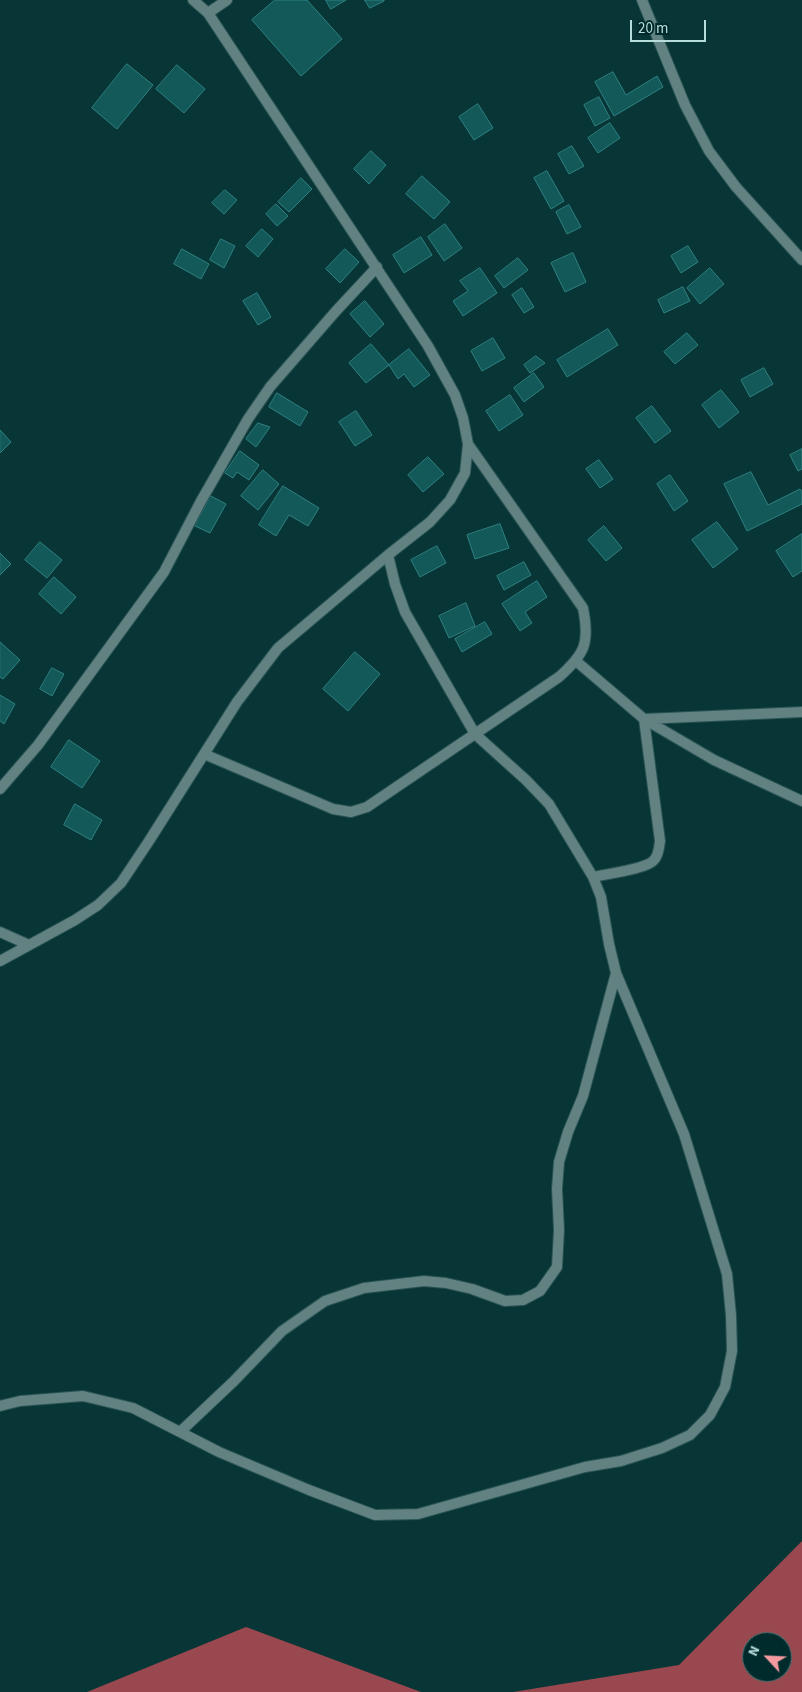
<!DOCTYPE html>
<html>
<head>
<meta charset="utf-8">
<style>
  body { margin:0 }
  #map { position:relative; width:802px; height:1692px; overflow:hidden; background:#083536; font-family:"Source Sans 3",sans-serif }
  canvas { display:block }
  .north { position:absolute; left:742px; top:1632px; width:50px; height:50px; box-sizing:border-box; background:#002b2c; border:1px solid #497272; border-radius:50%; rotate:295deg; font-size:14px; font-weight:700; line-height:20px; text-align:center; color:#b7dcdc }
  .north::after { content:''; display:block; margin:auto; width:18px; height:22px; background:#f49aa0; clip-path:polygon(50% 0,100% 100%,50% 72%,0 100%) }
  .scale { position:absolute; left:630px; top:20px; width:76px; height:22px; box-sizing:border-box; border:2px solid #b7dcdc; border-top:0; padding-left:6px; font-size:15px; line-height:18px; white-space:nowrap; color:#b7dcdc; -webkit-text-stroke:4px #002b2c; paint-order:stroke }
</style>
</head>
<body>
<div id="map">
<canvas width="802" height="1692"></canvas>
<div class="north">N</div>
<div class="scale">20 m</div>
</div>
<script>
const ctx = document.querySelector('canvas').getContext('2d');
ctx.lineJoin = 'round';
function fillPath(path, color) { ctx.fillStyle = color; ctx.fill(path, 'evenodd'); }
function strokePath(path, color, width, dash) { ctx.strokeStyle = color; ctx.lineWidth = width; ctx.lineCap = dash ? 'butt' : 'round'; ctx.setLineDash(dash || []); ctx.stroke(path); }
const forest = new Path2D(`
  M802 1541V1692H513L679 1665ZM752 1642H782V1672H752Z
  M246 1627 421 1692H87Z`);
const building = new Path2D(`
  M275 0H307L342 39 301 76 252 20Z
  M326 0H346L331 9Z
  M365 0H384V1L370 8Z
  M127 64 153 85 117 129 92 108Z
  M177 65 205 89 184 113 156 89Z
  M613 72 626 95 657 76 663 87 614 116 595 82Z
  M599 97 610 118 595 126 584 105Z
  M478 104 493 128 474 140 459 117Z
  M610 123 620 138 598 153 588 138Z
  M572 146 584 166 569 174 558 154Z
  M371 151 386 165 369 184 354 169Z
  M547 171 564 201 551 209 534 178Z
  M422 176 450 202 434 219 406 194Z
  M301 178 312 189 289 212 278 202Z
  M225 190 237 200 224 214 212 203Z
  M276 204 288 216 277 226 266 214Z
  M569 205 581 227 567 234 556 212Z
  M445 224 462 248 444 261 428 237Z
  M262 229 273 239 258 257 246 246Z
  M421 237 432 255 404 273 393 255Z
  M221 239 235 246 224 268 210 260Z
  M688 246 698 262 681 273 671 256Z
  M182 249 209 264 201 279 174 264Z
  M345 249 359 262 340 283 326 269Z
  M573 253 586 282 565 292 551 263Z
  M518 258 528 270 504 288 495 276Z
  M480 268 497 293 463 316 453 301 468 291 460 281Z
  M710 268 724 284 700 304 687 288Z
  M683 287 690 301 664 313 658 300Z
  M522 288 534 307 524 313 512 295Z
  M257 293 271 317 258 325 243 301Z
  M365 301 384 324 370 337 350 314Z
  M608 329 618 345 567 377 557 360Z
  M687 333 698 345 675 364 664 352Z
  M493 338 505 358 482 371 471 351Z
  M371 344 389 365 366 383 349 363Z
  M409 349 430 375 414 387 404 374 398 379 389 365Z
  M536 356 545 363 530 373 524 365Z
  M764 368 773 384 750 397 741 380Z
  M534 373 544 387 524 402 514 388Z
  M721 390 739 412 719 428 702 405Z
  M277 393 308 412 300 426 269 407Z
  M510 395 523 415 499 431 486 411Z
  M652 406 671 431 655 443 636 418Z
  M356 411 372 435 355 446 339 422Z
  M258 423 270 427 256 447 246 439Z
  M0 430 11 442 0 453Z
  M802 449V469L798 471 790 455Z
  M240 451 259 465 249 480 237 472 233 478 225 473Z
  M428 457 444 474 423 492 408 475Z
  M599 460 613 479 600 488 586 469Z
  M263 470 279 484 258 510 241 496Z
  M751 472 768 505 800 489 802 492V504L747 531 724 484Z
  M670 475 688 501 674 511 657 484Z
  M283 486 319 508 308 526 289 515 276 536 259 525Z
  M211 496 226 504 210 533 195 526Z
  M717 522 738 549 713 568 692 540Z
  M500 524 509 548 475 559 467 535Z
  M604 526 622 548 606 561 588 540Z
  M802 534V571L793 577 776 551Z
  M40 542 62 560 47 578 25 560Z
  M437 546 446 563 420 577 411 560Z
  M0 553 11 564 0 575Z
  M524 562 531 575 504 590 497 576Z
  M54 577 76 597 61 614 39 594Z
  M537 581 547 597 525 612 532 623 520 631 502 604Z
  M466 603 475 626 449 638 439 616Z
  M485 622 492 634 462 652 455 639Z
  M0 642 20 660 3 679 0 677Z
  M355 652 380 674 348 711 323 689Z
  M52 668 64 674 52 696 40 689Z
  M0 695 15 704 4 724 0 721Z
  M69 740 100 761 82 788 51 767Z
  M75 804 102 820 91 840 64 825Z`);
const minor = new Path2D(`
  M642 0 685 105 709 151 736 187 802 260
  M208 13 227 0
  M576 661 644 719 714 760 802 801
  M204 754 333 809 351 812 367 807 559 677C585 654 590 643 583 608L468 444
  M0 789 38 745 164 572 201 501 248 419 270 387 336 311 377 267
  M593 877C606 874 647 869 654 860 659 855 659 847 660 841L644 719 802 712
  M0 932 29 945
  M0 961 75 920 98 905 121 883 149 841 237 702 278 648 388 555 430 522 450 500 465 473 468 444 463 418 455 395 428 346 208 13 193 0
  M0 1406 20 1401 83 1396 133 1408 219 1452 309 1490 375 1515 418 1514 585 1467 621 1461 662 1448 690 1435 710 1415 725 1387 732 1351 731 1315 727 1274 684 1134 616 973 609 944 601 897 593 877 549 804 526 780 475 734 405 612 395 584 388 555
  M180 1432 234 1381 282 1331 325 1301 364 1288 424 1281 446 1283 472 1289 505 1301 523 1300 540 1291 557 1267 559 1230 557 1189 559 1162 568 1132 583 1096 616 973`);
fillPath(forest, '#9a484f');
fillPath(building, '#13595a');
strokePath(building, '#2f8181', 1);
strokePath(minor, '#285354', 12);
strokePath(minor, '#628181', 10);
</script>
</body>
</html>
